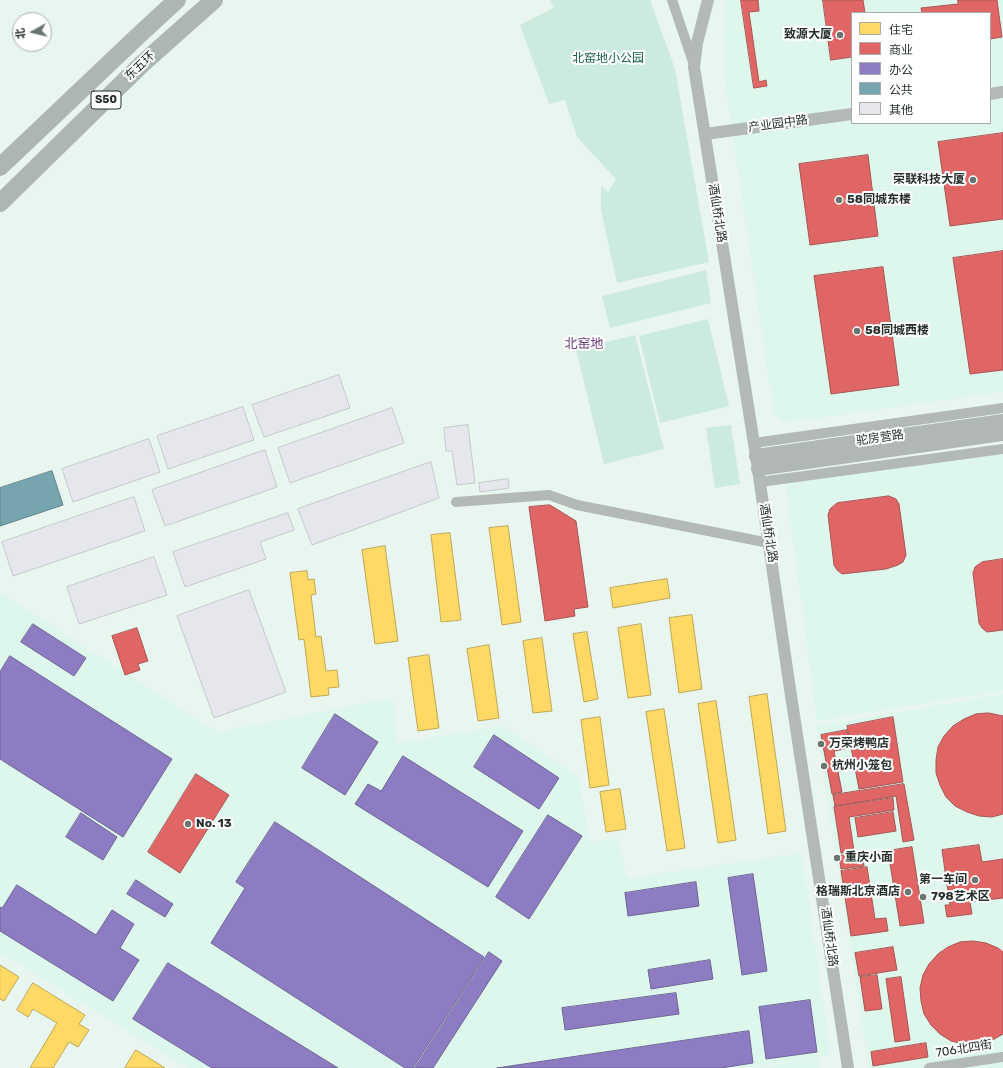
<!DOCTYPE html>
<html>
<head>
<meta charset="utf-8">
<style>
  body { margin:0 }
  #map { position:relative; width:1003px; height:1068px; overflow:hidden; background:#e9f6f0; font-family:Rubik,"Noto Sans SC",sans-serif }
  canvas { display:block }
  .legend { position:absolute; left:851px; top:12px; width:140px; height:112px; box-sizing:border-box; background:#fff; border:1px solid #a8acaa; margin:0; padding:5px 7px; list-style:none; font-size:12px; color:#252f2b }
  .legend li { display:flex; align-items:center; gap:8px; height:20px }
  .legend b { width:20px; border:1px solid #a8acaa }
  .north { position:absolute; left:12px; top:12px; width:40px; height:40px; box-sizing:border-box; background:#fff; border:1px solid #a8acaa; border-radius:50%; rotate:262deg; font-size:11px; font-weight:700; line-height:16px; text-align:center; color:#252f2b }
  .north::after { content:''; display:block; margin:auto; width:14px; height:18px; background:#6a7570; clip-path:polygon(50% 0,100% 100%,50% 72%,0 100%) }
</style>
</head>
<body>
<div id="map">
<canvas width="1003" height="1068"></canvas>
<ul class="legend">
<li><b style="height:11px;background:#ffd966"></b>住宅</li>
<li><b style="height:11px;background:#e06666"></b>商业</li>
<li><b style="height:11px;background:#8e7cc3"></b>办公</li>
<li><b style="height:11px;background:#76a5af"></b>公共</li>
<li><b style="height:11px;background:#e6e7ec"></b>其他</li>
</ul>
<div class="north">北</div>
</div>
<script>
const ctx = document.querySelector('canvas').getContext('2d');
ctx.lineJoin = 'round';
function fillPath(path, color) { ctx.fillStyle = color; ctx.fill(path, 'evenodd'); }
function strokePath(path, color, width, dash) { ctx.strokeStyle = color; ctx.lineWidth = width; ctx.lineCap = dash ? 'butt' : 'round'; ctx.setLineDash(dash || []); ctx.stroke(path); }
function write(font, color, halo, rows, align = 'center') {
  ctx.font = font + ' Rubik,"Noto Sans SC",sans-serif'; ctx.lineWidth = 4; ctx.setLineDash([]); ctx.textBaseline = 'middle'; ctx.strokeStyle = halo; ctx.fillStyle = color; for (const [text, x, y, turn = 0] of rows) {
    ctx.save(); ctx.translate(x, y); ctx.rotate((+turn || 0) * Math.PI / 180); ctx.textAlign = isNaN(turn) ? turn : align; if (halo) ctx.strokeText(text, 0, 0); ctx.fillText(text, 0, 0); ctx.restore();
  }
}
const built = new Path2D(`
  M727 0H1003V392L784 423 773 412 726 88 723 31ZM852 13H990V123H852Z
  M1003 451V691L817 721 785 482Z
  M0 592 217 732 392 698 399 743 503 726 579 777 590 842 619 838 627 878 802 853 831 1055 742 1068H187L0 952Z
  M1003 694V1068H869L816 726Z
  M819 1058 821 1068H756Z`);
const green = new Path2D(`
  M550 0H650L675 69 709 262 617 283 601 210V186L608 192 616 179 577 137 565 100 549 104 520 25 554 8Z
  M706 270 711 303 610 328 602 296Z
  M708 319 729 406 660 423 639 336Z
  M635 335 664 449 604 464 576 350Z
  M731 425 740 484 715 488 706 428Z`);
const homes = new Path2D(`
  M508 526 521 622 502 625 489 528Z
  M450 533 461 620 441 622 431 535Z
  M385 546 398 641 375 644 362 550Z
  M307 571 308 580 314 579 316 594 311 595 316 637 321 636 326 671 337 670 339 687 328 688 329 695 311 697 304 639 299 640 290 573Z
  M667 579 670 598 613 608 610 588Z
  M692 615 702 689 679 693 669 618Z
  M641 624 651 695 628 698 618 628Z
  M587 632 598 699 584 702 573 634Z
  M542 638 552 711 533 713 523 641Z
  M489 645 499 718 478 721 467 649Z
  M429 655 439 728 418 731 408 658Z
  M767 694 786 831 768 834 749 697Z
  M716 701 736 840 718 843 698 704Z
  M664 709 685 848 667 851 646 712Z
  M600 717 609 785 590 788 581 720Z
  M620 789 626 829 606 832 600 792Z
  M0 965 19 977 4 1001 0 999Z
  M33 983 85 1015 79 1024 89 1030 78 1047 69 1042 53 1068H30L57 1023 33 1009 28 1017 17 1010Z
  M136 1050 165 1068H125Z`);
const shops = new Path2D(`
  M741 0H758L759 11 749 12 759 82 766 80 767 86 754 88Z
  M823 0H863L865 13H852V57L831 60Z
  M958 0H997L1002 37 990 39V13H922L921 8 958 4Z
  M1003 133V219L950 226 938 142Z
  M868 155 878 236 810 245 799 164Z
  M1003 251V370L970 374 953 258Z
  M883 267 899 385 831 394 814 276Z
  M889 496 896 499 899 504 906 555 903 562 898 565 886 569 842 574 837 570 834 565 828 515 830 509 837 503Z
  M550 505 576 521 588 607 574 609 575 616 545 621 529 507Z
  M1003 559V630L987 632 982 628 979 623 973 573 975 567 982 562Z
  M137 628 148 661 138 664 140 670 125 675 112 636Z
  M989 713 1003 716V814L992 817 979 816 967 812 955 806 946 797 940 785 936 773V760L938 747 944 736 953 726 964 719 976 714Z
  M893 717 903 782 859 789 847 726Z
  M847 730 850 748 834 751 842 792 832 794 821 735Z
  M196 774 229 795 180 873 148 852Z
  M904 784 914 840 903 842 896 796 835 806 833 795Z
  M893 798 894 810 849 817 854 851 841 853 834 807Z
  M893 812 896 831 858 837 855 818Z
  M979 845 982 862 1003 859V898L970 902 972 914 947 917 945 905H950L942 850Z
  M912 847 924 923 900 926 888 851Z
  M862 852 864 866 841 869 839 856Z
  M867 867 875 919 886 918 888 931 851 936 841 871Z
  M973 941 986 943 998 948 1003 952V1034L989 1042 977 1045 964 1044 951 1041 940 1034 931 1025 924 1014 921 1001 920 988 923 975 929 964 938 954 948 947 960 942Z
  M893 947 897 970 859 976 855 953Z
  M877 975 882 1009 865 1011 860 977Z
  M901 977 910 1040 895 1042 886 979Z
  M926 1043 928 1057 873 1066 871 1052Z`);
const offices = new Path2D(`
  M33 624 86 658 74 676 21 642Z
  M10 656 172 759 123 837 0 759V672Z
  M335 714 378 742 345 795 302 768Z
  M494 735 559 778 539 809 474 767Z
  M403 756 523 831 488 887 355 804 368 784 381 791Z
  M81 813 117 837 103 860 66 837Z
  M548 815 582 836 529 919 496 897Z
  M275 822 484 957 413 1068H405L211 943 245 888 236 882Z
  M753 874 767 971 742 975 728 878Z
  M136 880 173 904 165 917 127 894Z
  M696 882 699 906 628 916 625 893Z
  M17 885 96 935 112 910 134 924 120 948 139 960 113 1001 0 931V907L2 908Z
  M489 952 502 961 433 1068H415Z
  M710 960 713 979 651 989 648 970Z
  M168 963 338 1068H212L133 1019Z
  M676 993 679 1014 565 1030 562 1008Z
  M810 1000 817 1052 766 1059 759 1007Z
  M749 1031 753 1063 721 1068H497Z`);
const public = new Path2D(`
  M52 471 63 505 0 526V488Z`);
const building = new Path2D(`
  M339 375 350 408 264 437 252 405Z
  M243 407 254 440 168 469 157 436Z
  M392 408 404 443 290 483 278 448Z
  M468 425 475 483 457 485 452 451H446L444 428Z
  M149 439 160 472 73 502 62 469Z
  M265 450 277 487 165 526 152 490Z
  M431 462 439 498 312 545 298 509Z
  M508 479 509 488 480 492 479 483Z
  M134 497 145 531 13 576 2 542Z
  M288 513 294 530 260 542 266 559 185 587 173 552Z
  M154 557 167 595 79 624 67 587Z
  M249 590 286 692 214 718 177 616Z`);
const minor = new Path2D(`
  M672 0 694 65
  M754 443 1003 408
  M760 482 1003 449
  M456 502 549 495 577 505 769 543
  M929 1068 1003 1057`);
const tertiary = new Path2D(`
  M708 0 697 43 694 67 756 456 790 689 848 1068
  M990 94 1003 92
  M705 134 852 114`);
const secondary = new Path2D(`
  M756 456 1003 421
  M758 469 1003 434`);
const motorway = new Path2D(`
  M0 167 139 35 177 0
  M0 203 142 64 214 0`);
const markers = [
  [840,35,4,"#6a7570"],
  [973,180,4,"#6a7570"],
  [839,200,4,"#6a7570"],
  [857,331,4,"#6a7570"],
  [821,744,4,"#6a7570"],
  [824,766,4,"#6a7570"],
  [188,824,4,"#6a7570"],
  [837,858,4,"#6a7570"],
  [975,880,4,"#6a7570"],
  [908,892,4,"#6a7570"],
  [923,897,4,"#6a7570"]
];
const shields = [
  [106,100,30]
];
const shieldNames = [
  ["S50",106,100]
];
const poiNames = [
  ["致源大厦",832,35,"right"],
  ["荣联科技大厦",965,180,"right"],
  ["58同城东楼",847,200],
  ["58同城西楼",865,331],
  ["万荣烤鸭店",829,744],
  ["杭州小笼包",832,766],
  ["No. 13",196,824],
  ["重庆小面",845,858],
  ["第一车间",967,880,"right"],
  ["格瑞斯北京酒店",900,892,"right"],
  ["798艺术区",931,897]
];
const parkNames = [
  ["北窑地小公园",608,59]
];
const streetNames = [
  ["东五环",140,66,-43],
  ["产业园中路",778,124,-8],
  ["酒仙桥北路",717,213,81],
  ["驼房营路",880,438,-8],
  ["酒仙桥北路",768,533,81],
  ["酒仙桥北路",829,937,82],
  ["706北四街",964,1049,-9]
];
const neighbourhoodNames = [
  ["北窑地",584,344]
];
fillPath(built, '#ddf7ec');
fillPath(green, '#caebdd');
fillPath(homes, '#ffd966');
strokePath(homes, '#bea654', 1);
fillPath(shops, '#e06666');
strokePath(shops, '#a85654', 1);
fillPath(offices, '#8e7cc3');
strokePath(offices, '#6e6595', 1);
fillPath(public, '#76a5af');
strokePath(public, '#5e8287', 1);
fillPath(building, '#e6e7ec');
strokePath(building, '#c5c8ca', 1);
strokePath(minor, '#b3b9b6', 10);
strokePath(tertiary, '#b3b9b6', 12);
strokePath(secondary, '#b1b8b4', 14);
strokePath(motorway, '#aeb6b3', 18);
for (const [x, y, r, color] of markers) { const dot = new Path2D(); dot.arc(x, y, r, 0, 2 * Math.PI); ctx.fillStyle = color; ctx.fill(dot); strokePath(dot, '#fff', 1.5); }
for (const [x, y, w] of shields) { const box = new Path2D(); box.roundRect(x - w / 2, y - 9, w, 18, 3); ctx.fillStyle = '#fff'; ctx.fill(box); strokePath(box, '#252f2b', 1); }
write('bold 11px', '#252f2b', null, shieldNames);
write('bold 12px', '#252f2b', '#fff', poiNames, 'left');
write('12px', '#165e48', '#fff', parkNames);
write('12px', '#252f2b', '#fff', streetNames);
write('13px', '#6b447d', '#fff', neighbourhoodNames);
</script>
</body>
</html>
